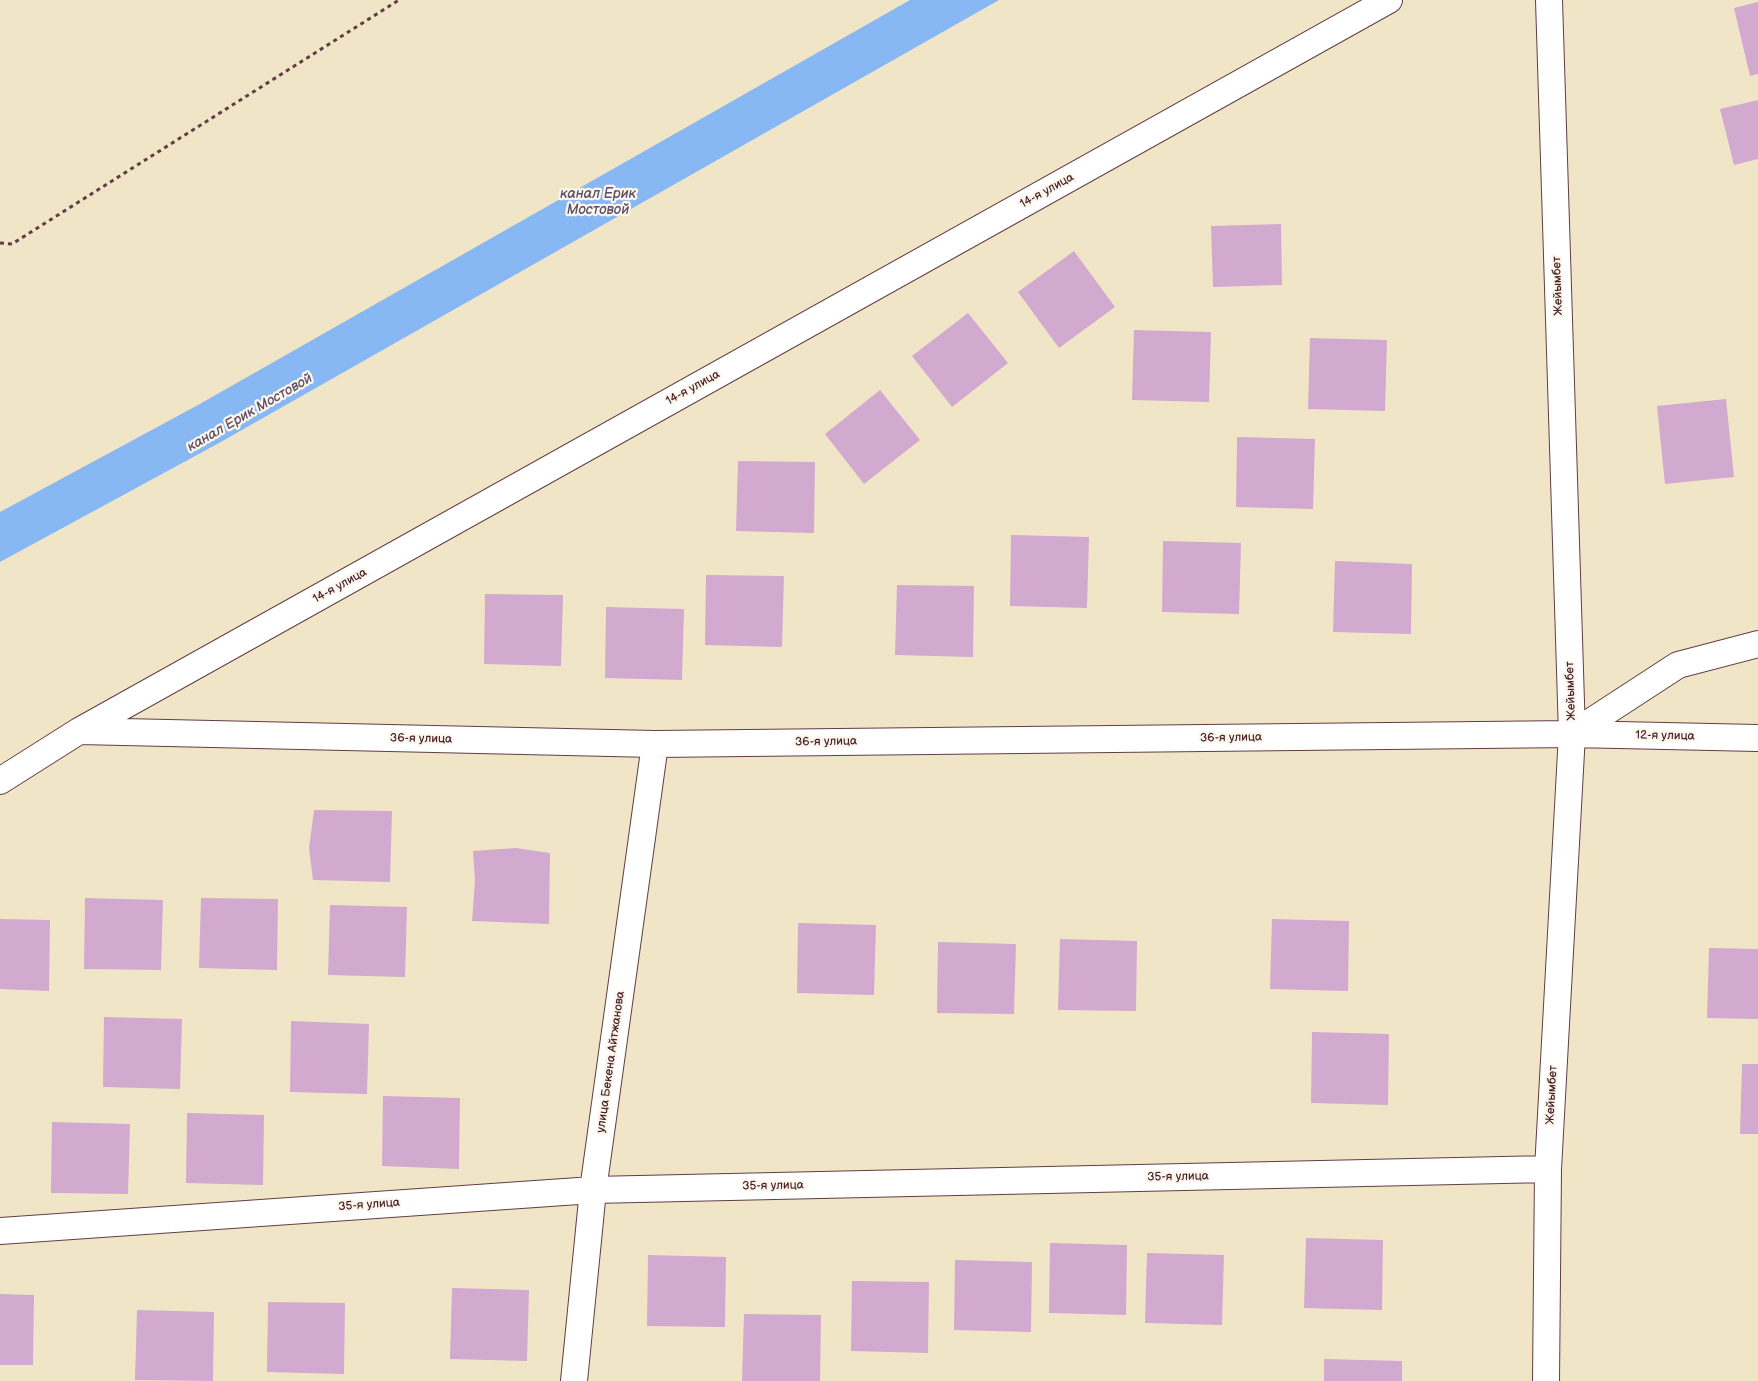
<!DOCTYPE html>
<html>
<head>
<meta charset="utf-8">
<style>
  body { margin:0 }
  canvas { display:block; background:#f1e5c8 }
</style>
</head>
<body>
<canvas width="1758" height="1381"></canvas>
<script>
const ctx = document.querySelector('canvas').getContext('2d');
ctx.lineJoin = 'round';
function fillPath(path, color) { ctx.fillStyle = color; ctx.fill(path, 'evenodd'); }
function strokePath(path, color, width, dash) { ctx.strokeStyle = color; ctx.lineWidth = width; ctx.lineCap = dash ? 'butt' : 'round'; ctx.setLineDash(dash || []); ctx.stroke(path); }
function write(font, color, halo, rows, align = 'center') {
  ctx.font = font + ' "Balsamiq Sans",sans-serif'; ctx.lineWidth = 4.5; ctx.setLineDash([]); ctx.textBaseline = 'middle'; ctx.strokeStyle = halo; ctx.fillStyle = color; for (const [text, x, y, turn = 0] of rows) {
    ctx.save(); ctx.translate(x, y); ctx.rotate((+turn || 0) * Math.PI / 180); ctx.textAlign = isNaN(turn) ? turn : align; if (halo) ctx.strokeText(text, 0, 0); ctx.fillText(text, 0, 0); ctx.restore();
  }
}
const water = new Path2D(`
  M910 0H999L219 443 0 562V512L198 405Z`);
const building = new Path2D(`
  M1758 2V74L1750 76 1734 8Z
  M1758 100V159L1734 165 1720 109Z
  M1281 224 1282 285 1213 287 1211 226Z
  M1074 251 1115 307 1059 348 1018 292Z
  M968 313 1008 363 952 407 912 356Z
  M1134 330 1211 332 1209 402 1132 400Z
  M1310 338 1387 340 1385 411 1308 409Z
  M880 390 920 440 864 484 825 434Z
  M1726 399 1734 477 1665 484 1657 406Z
  M1237 437 1315 439 1313 509 1236 507Z
  M738 461 815 462 814 533 736 531Z
  M1011 535 1089 537 1087 608 1010 606Z
  M1163 541 1241 543 1239 614 1162 612Z
  M1335 561 1412 564 1411 634 1333 632Z
  M706 575 784 576 782 647 705 645Z
  M897 585 974 586 973 657 895 655Z
  M485 594 563 595 561 666 484 664Z
  M606 607 684 609 682 680 605 678Z
  M314 810 392 811 390 882 313 880 309 848Z
  M516 848 550 853 549 924 472 921 475 881 473 851Z
  M85 898 163 900 161 970 84 969Z
  M201 898 278 899 277 970 199 968Z
  M330 905 407 907 405 977 328 975Z
  M0 919 50 920 49 991 0 989Z
  M1272 919 1349 921 1348 991 1270 989Z
  M798 923 876 925 874 995 797 993Z
  M1060 939 1137 941 1136 1011 1058 1010Z
  M938 942 1016 944 1014 1014 937 1013Z
  M1709 948 1758 949V1019L1707 1018Z
  M104 1017 182 1019 180 1089 103 1087Z
  M291 1021 369 1024 367 1094 290 1092Z
  M1312 1032 1389 1034 1388 1105 1311 1103Z
  M1742 1064H1758V1134H1740Z
  M383 1096 460 1098 459 1169 382 1166Z
  M187 1113 264 1115 263 1185 186 1183Z
  M52 1122 130 1124 128 1194 51 1193Z
  M1306 1238 1383 1240 1382 1310 1304 1308Z
  M1050 1243 1127 1245 1126 1315 1049 1313Z
  M1147 1253 1224 1255 1222 1325 1145 1323Z
  M648 1255 726 1257 725 1327 647 1326Z
  M955 1260 1032 1262 1031 1332 954 1330Z
  M852 1281 929 1282 928 1353 851 1351Z
  M452 1288 529 1290 527 1361 450 1359Z
  M0 1294 34 1295 33 1365H0Z
  M268 1302 345 1303 344 1374 267 1372Z
  M137 1310 214 1312 213 1381 135 1380Z
  M744 1314 821 1315 820 1381H742Z
  M1324 1359 1402 1361V1381H1324Z`);
const path = new Path2D(`
  M0 243 12 244 399 0`);
const street = new Path2D(`
  M79 731 655 744 1572 734 1758 738
  M1572 734 1678 665 1758 644
  M0 781 79 731 1389 0
  M0 1231 593 1190 1548 1169
  M574 1381 593 1190 655 744
  M1546 1381 1548 1169 1572 734 1549 0`);
const streetNames = [
  ["14-я улица",1047,191,-29],
  ["Жейымбет",1558,286,-92],
  ["14-я улица",693,388,-29],
  ["14-я улица",340,586,-29],
  ["Жейымбет",1571,691,-92],
  ["12-я улица",1665,736,1],
  ["36-я улица",1231,738,-1],
  ["36-я улица",421,739,1],
  ["36-я улица",826,742,-1],
  ["улица Бекена Айтжанова",611,1062,-82],
  ["Жейымбет",1552,1095,-87],
  ["35-я улица",1178,1177,-1],
  ["35-я улица",773,1186,-1],
  ["35-я улица",369,1205,-4]
];
const waterNames = [
  ["канал Ерик",598,194],
  ["Мостовой",598,210],
  ["канал Ерик Мостовой",250,413,-30]
];
fillPath(water, '#88b8f4');
fillPath(building, '#d2aacf');
strokePath(street, '#633d43', 28);
strokePath(path, '#633d43', 3, [4, 4]);
strokePath(street, '#fff', 26);
write('12px', '#4a1f2b', '#fbf7ec', streetNames);
write('italic 14px', '#5d4d67', '#fbf7ec', waterNames);
</script>
</body>
</html>
